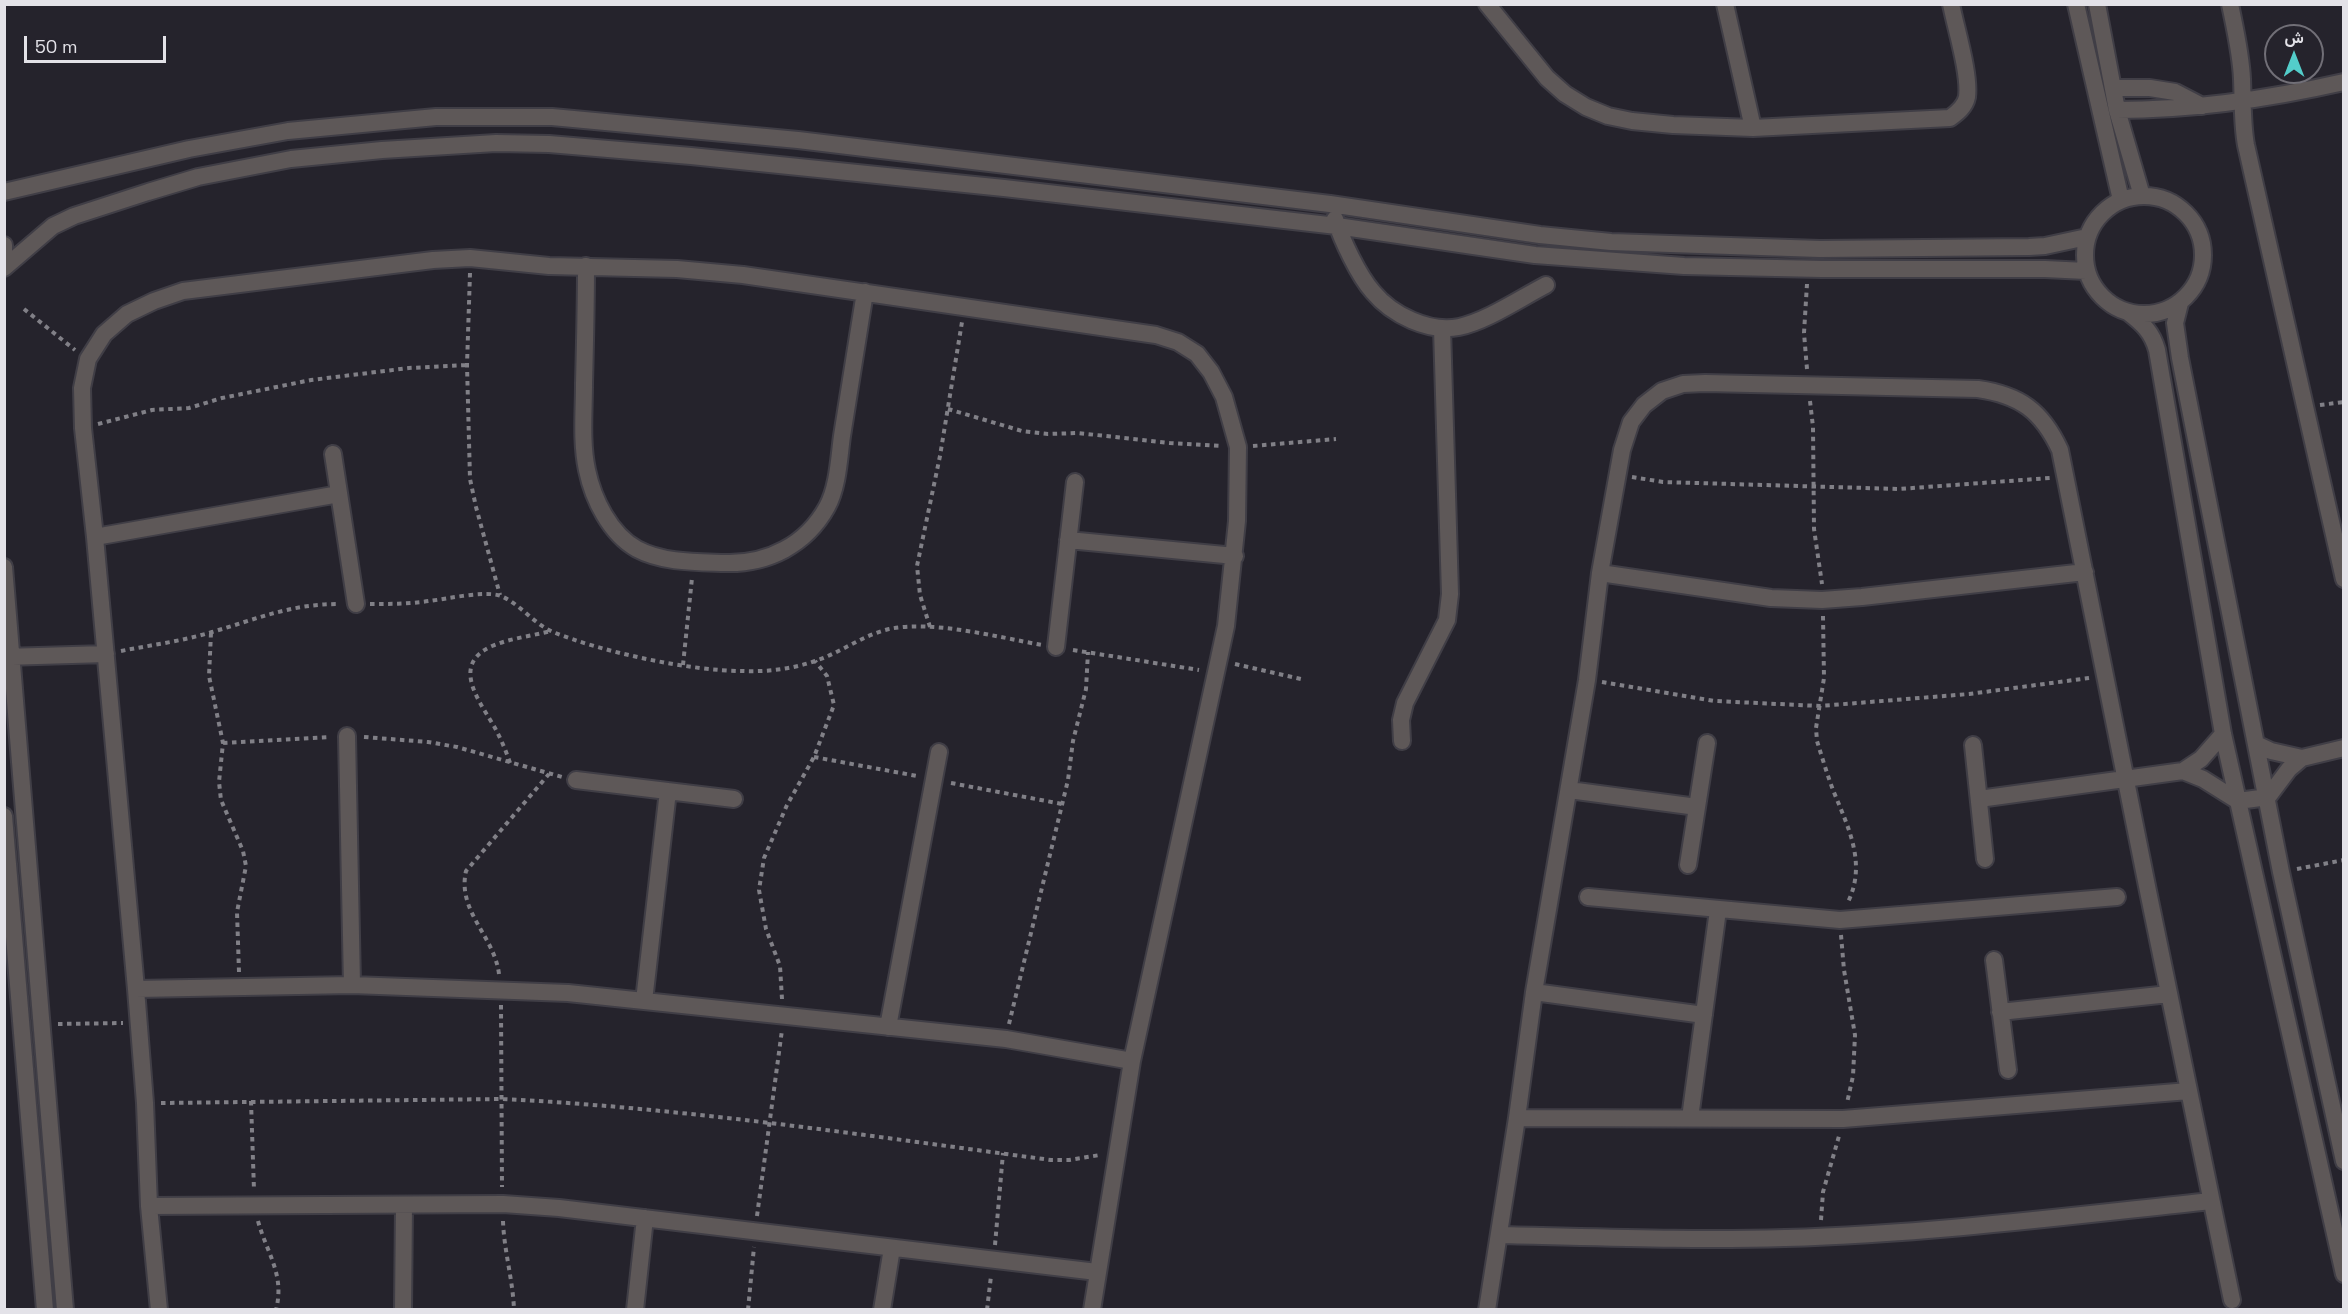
<!DOCTYPE html>
<html>
<head>
<meta charset="utf-8">
<style>
  body { margin:0 }
  #map { position:relative; width:2348px; height:1314px; overflow:hidden; background:#25232c; font-family:"Space Grotesk",Vazirmatn,sans-serif }
  canvas { display:block }
  .frame { position:absolute; inset:0; border:6px solid #e3e2e8; pointer-events:none }
  .north { position:absolute; left:2264px; top:24px; width:60px; height:60px; box-sizing:border-box; background:#25232c; border:2px solid #716f77; border-radius:50%; rotate:0deg; font-size:16px; font-weight:700; line-height:24px; text-align:center; color:#e3e2e8 }
  .north::after { content:''; display:block; margin:auto; width:21px; height:27px; background:#53cdca; clip-path:polygon(50% 0,100% 100%,50% 72%,0 100%) }
  .scale { position:absolute; left:24px; top:36px; width:142px; height:27px; box-sizing:border-box; border:3px solid #e3e2e8; border-top:0; padding-left:8px; font-size:18px; line-height:21px; white-space:nowrap; color:#e3e2e8; -webkit-text-stroke:4px #25232c; paint-order:stroke }
</style>
</head>
<body>
<div id="map">
<canvas width="2348" height="1314"></canvas>
<div class="frame"></div>
<div class="north">ش</div>
<div class="scale">50 m</div>
</div>
<script>
const ctx = document.querySelector('canvas').getContext('2d');
ctx.lineJoin = 'round';
function strokePath(path, color, width, dash) { ctx.strokeStyle = color; ctx.lineWidth = width; ctx.lineCap = dash ? 'butt' : 'round'; ctx.setLineDash(dash || []); ctx.stroke(path); }
const path = new Path2D(`
  M470 273 467 365 470 479 476 507 500 595
  M24 309 75 350
  M1807 369 1804 333 1807 284
  M1810 401 1813 427 1814 529 1822 584
  M2320 405 2344 402
  M948 409 1022 431 1048 434 1078 433 1170 443 1222 446
  M98 424 152 410 189 408 222 398 311 380 409 368 467 365
  M1253 446 1336 439
  M1632 477 1663 482 1899 489 2050 478
  M370 604C390 604 409 604 429 601 447 599 485 590 501 596 520 604 534 624 553 632 602 652 690 671 743 671 767 672 792 669 815 661 840 653 863 635 889 629 933 620 997 637 1042 645
  M1823 616 1824 678 1816 728 1817 741C1822 757 1827 774 1833 790 1848 827 1867 863 1848 902
  M930 627 920 595 917 566 940 456 962 322
  M211 633 209 676 223 743 219 782 221 800 243 851 246 866 237 912 239 972
  M1073 650 1199 670
  M121 651C151 645 183 641 212 632 257 619 290 604 339 604
  M1235 664 1301 679
  M683 665 692 578
  M1602 682 1715 701 1820 706 1969 694 2089 678
  M364 737 428 742 457 747 562 777
  M223 743 330 737
  M814 757 917 776
  M510 763C506 751 501 739 495 728 481 703 449 665 492 646 511 638 532 636 551 631
  M951 783 1062 804
  M2297 869 2344 860
  M1841 935 1844 970 1855 1035 1853 1076 1847 1103
  M499 974C494 935 457 912 466 871L549 774
  M782 999 780 966 766 929 759 890 764 858 787 805 814 757 834 705 827 676 815 661
  M501 1005 502 1187
  M58 1024 123 1023
  M1009 1024 1068 780 1073 741 1086 689 1088 652
  M251 1101 254 1190
  M161 1103 502 1099C686 1108 869 1136 1051 1160H1069L1100 1155
  M757 1216 782 1030
  M1821 1220 1823 1192 1839 1136
  M258 1221C267 1254 285 1274 276 1310
  M503 1221C504 1251 513 1280 514 1310
  M995 1245 1003 1153
  M748 1310 754 1247
  M987 1310 991 1276`);
const minor = new Path2D(`
  M1487 4 1547 78 1565 94 1586 107 1608 116 1632 121 1673 125 1753 128 1950 118C1957 113 1965 107 1967 97 1970 74 1956 29 1951 4
  M1725 4 1753 128
  M2076 4 2121 200
  M2097 4 2117 110 2142 196
  M2230 4C2235 29 2241 54 2242 79 2243 102 2242 123 2246 145L2344 579
  M2113 88H2150L2175 92 2202 106
  M2117 110C2194 110 2269 99 2344 82
  M4 192 189 149 288 131 436 117H552L798 140 1330 204 1540 235 1611 242 1820 249 2029 247 2045 246 2087 237
  M2085 255a59 59 0 1 1 118 0a59 59 0 1 1-118 0Z
  M1335 219C1342 240 1358 275 1373 292 1392 315 1429 333 1459 327 1487 321 1519 299 1546 285
  M4 245V256
  M586 266C586 305 585 345 584 384 584 412 581 442 587 470 593 499 610 534 637 549 663 563 697 562 726 563 768 564 806 545 827 507 838 487 839 458 842 436 850 388 857 340 865 292
  M4 268 53 226 74 216 148 192 198 177 291 159 382 150 496 143 549 144 691 156 1004 188 1337 226 1535 255 1684 266 1822 269H2045L2086 271
  M2180 303 2175 323 2180 358 2281 872 2344 1161
  M2129 313C2143 324 2152 332 2157 350L2223 734 2344 1274
  M333 454 356 604
  M95 537 339 494
  M1068 540 1235 556
  M4 567 65 1310
  M1600 573 1771 598 1822 600 1862 597 2085 572
  M1056 647 1075 482
  M4 657 106 654
  M347 736 352 985
  M1402 741 1401 720 1405 703 1447 620 1450 594 1442 328
  M2256 744 2271 751 2302 758 2344 748
  M1973 745 1985 859
  M2183 771 2203 779 2238 801 2268 797 2289 769 2302 758
  M576 780 734 799
  M1569 790 1697 807
  M1979 799 2183 771 2201 759 2223 734
  M4 816 45 1310
  M1688 865 1707 743
  M1588 897 1840 920 2117 897
  M1994 960 2008 1070
  M136 989 352 985 568 993 1006 1039 1132 1061
  M1534 992 1704 1015
  M644 1001 668 791
  M2000 1012 2169 994
  M888 1027 939 752
  M1517 1118 1843 1119 2189 1091
  M1690 1118 1718 910
  M149 1206 503 1204 559 1208 1097 1272
  M1499 1235C1594 1237 1690 1241 1785 1238 1928 1234 2069 1216 2211 1201
  M159 1310 149 1206 145 1103 136 989 95 537 83 428 82 388 88 359 104 334 127 314 154 301 183 291 433 260 470 258 549 266 677 269 743 275 1156 335 1178 342 1197 354 1211 372 1224 397 1238 447 1237 521 1226 626 1132 1061 1092 1310
  M403 1310 404 1205
  M635 1310 645 1218
  M882 1310 892 1248
  M1487 1310 1517 1118 1534 992 1587 680 1600 573 1622 450 1631 422 1644 405 1662 391 1683 384 1705 383 1978 389C2020 395 2042 411 2060 450L2148 891 2232 1300`);
strokePath(minor, '#403e46', 20);
strokePath(path, '#818087', 4, [4.5, 4.5]);
strokePath(minor, '#5e5858', 16);
</script>
</body>
</html>
